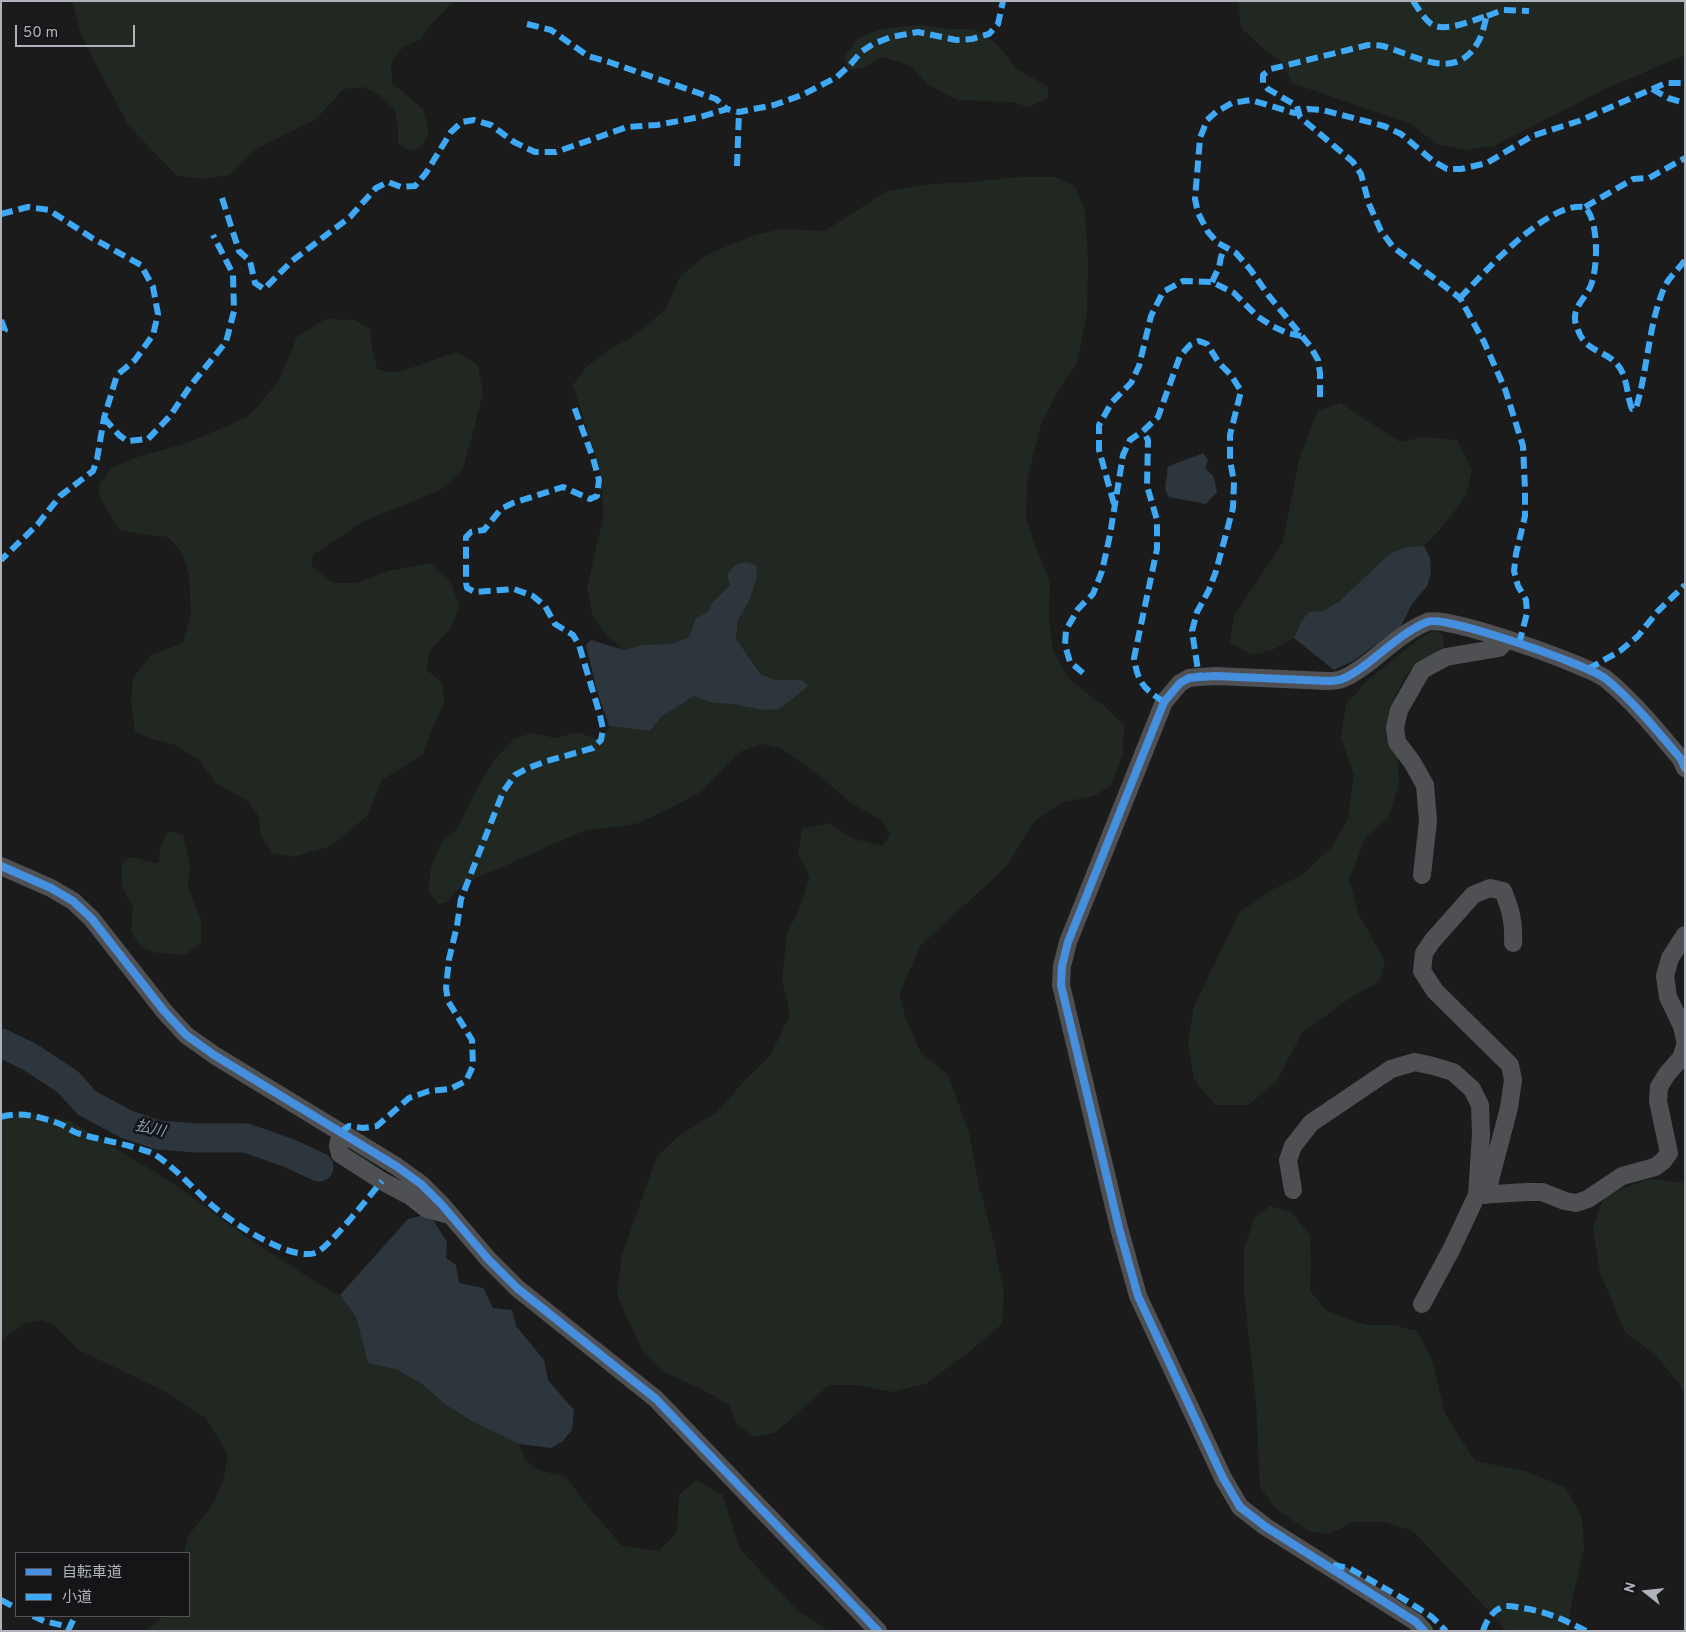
<!DOCTYPE html>
<html>
<head>
<meta charset="utf-8">
<style>
  body { margin:0 }
  #map { position:relative; width:1686px; height:1632px; overflow:hidden; background:#1b1b1b; font-family:Overpass,"Noto Sans JP",sans-serif }
  canvas { display:block }
  .frame { position:absolute; inset:0; border:2px solid #adb2bb; pointer-events:none }
  .legend { position:absolute; left:15px; top:1552px; width:175px; height:65px; box-sizing:border-box; background:#151517; border:1px solid #525459; margin:0; padding:6px 9px; list-style:none; font-size:15px; color:#adb2bb }
  .legend li { display:flex; align-items:center; gap:10px; height:25px }
  .legend b { width:25px; border:1px solid #525459 }
  .north { position:absolute; left:1621px; top:1567px; width:50px; height:50px; -webkit-text-stroke:4px #151517; paint-order:stroke; rotate:286deg; font-size:14px; font-weight:700; line-height:20px; text-align:center; color:#adb2bb }
  .north::after { content:''; display:block; margin:auto; width:18px; height:22px; background:#adb2bb; clip-path:polygon(50% 0,100% 100%,50% 72%,0 100%) }
  .scale { position:absolute; left:15px; top:25px; width:120px; height:22px; box-sizing:border-box; border:2px solid #adb2bb; border-top:0; padding-left:6px; font-size:15px; line-height:18px; white-space:nowrap; color:#adb2bb; -webkit-text-stroke:4px #151517; paint-order:stroke }
</style>
</head>
<body>
<div id="map">
<canvas width="1686" height="1632"></canvas>
<div class="frame"></div>
<ul class="legend">
<li><b style="height:6px;background:#468fdf"></b>自転車道</li>
<li><b style="height:6px;background:#3fa9f5"></b>小道</li>
</ul>
<div class="north">N</div>
<div class="scale">50 m</div>
</div>
<script>
const ctx = document.querySelector('canvas').getContext('2d');
ctx.lineJoin = 'round';
function fillPath(path, color) { ctx.fillStyle = color; ctx.fill(path, 'evenodd'); }
function strokePath(path, color, width, dash) { ctx.strokeStyle = color; ctx.lineWidth = width; ctx.lineCap = dash ? 'butt' : 'round'; ctx.setLineDash(dash || []); ctx.stroke(path); }
function write(font, color, halo, rows, align = 'center') {
  ctx.font = font + ' Overpass,"Noto Sans JP",sans-serif'; ctx.lineWidth = 5; ctx.setLineDash([]); ctx.textBaseline = 'middle'; ctx.strokeStyle = halo; ctx.fillStyle = color; for (const [text, x, y, turn = 0] of rows) {
    ctx.save(); ctx.translate(x, y); ctx.rotate((+turn || 0) * Math.PI / 180); ctx.textAlign = isNaN(turn) ? turn : align; if (halo) ctx.strokeText(text, 0, 0); ctx.fillText(text, 0, 0); ctx.restore();
  }
}
const green = new Path2D(`
  M72 1H454L431 24 421 39 403 47 391 63 392 83 423 109 429 131 422 147 409 150 398 143V127L395 110 380 95 364 87 344 89 316 119 256 149 230 175 203 179 176 175 128 125 82 37Z
  M1238 1H1685V55L1603 90 1494 146 1465 150 1436 144 1411 124 1292 83 1283 63 1265 50 1241 28Z
  M921 25 948 29H974L997 44 1016 68 1048 87V98L1029 107 1011 102 957 100 927 84 911 66 883 57 864 68 849 70 844 57 859 38 882 29Z
  M1019 177H1056L1075 186 1085 212 1088 260 1087 315 1076 365 1059 389 1041 424 1027 479 1026 518 1036 548 1050 581 1049 617 1053 652 1070 680 1104 706 1124 725 1123 754 1111 785 1094 796 1063 802 1034 822 1007 866 920 946 899 995 905 1016 921 1053 948 1075 969 1133 979 1186 993 1239 1004 1293 1002 1324 969 1352 927 1383 892 1392 856 1385H829L775 1433 756 1437 737 1425 729 1405 707 1392 664 1372 643 1352 617 1295 622 1255 657 1156 680 1135 717 1112 745 1080 770 1056 790 1015 782 978 787 933 799 910 810 877 798 854 802 829 830 823 851 838 882 846 890 834 882 821 851 803 822 778 782 749 763 744 739 752 702 791 671 808 639 823 616 827 585 830 502 867 477 877 458 889 447 902 438 904 428 891 431 869 441 843 457 829 475 792 496 758 514 739 532 733 555 738 579 732 595 739 603 737 609 726 650 731 661 717 694 696 713 703 732 704 763 710 801 680H776L761 673 736 639 738 620 749 601 730 585 713 602 709 612 696 618 689 637 671 644 642 645 624 650 606 635 593 616 587 588 603 519 602 477 573 385 586 367 609 350 635 335 666 309 680 276 708 254 755 235 782 229 825 231 887 191 931 184 974 182Z
  M325 319 355 320 370 329 372 349 377 369 396 373 457 352 478 365 483 394 463 469 442 489 364 521 313 555 312 566 332 583H357L388 571 430 563 451 582 459 606 451 628 429 651 427 670 442 683 444 703 432 728 423 755 382 780 368 815 331 846 293 857 273 853 260 835 259 817 249 802 216 783 199 760 176 745 149 738 135 732 131 698 133 678 151 655 183 643 191 614 189 575 183 554 168 537 148 535 118 529 99 496 100 483 111 469 134 458 187 443 248 417 279 381 297 337Z
  M1340 403 1400 442 1423 437 1457 440 1472 470 1466 495 1445 524 1424 546 1407 547 1389 554 1340 601 1323 611 1301 622 1294 638 1272 650 1252 655 1230 642 1234 616 1283 542 1299 460 1318 411Z
  M1433 630 1443 635 1444 646 1408 672 1390 706 1388 734 1397 752 1399 783 1389 817 1365 838 1349 880 1359 915 1385 961 1379 982 1350 998 1302 1033 1276 1082 1248 1105H1215L1194 1079 1188 1043 1194 1006 1240 912 1270 891 1302 875 1333 846 1348 818 1354 775 1341 738 1346 705 1366 682 1410 646Z
  M167 832H175L183 836 190 866 188 887 201 920V942L185 955 157 953 141 947 131 932 133 908 122 886V864L130 857C141 858 148 863 159 863L160 849Z
  M1 1111 45 1116 70 1121 168 1180 244 1235 320 1285 340 1295 356 1317 368 1363 395 1369 421 1383 446 1405 470 1420 519 1444 525 1460 538 1470 566 1477 590 1509 622 1546 659 1551 677 1532 679 1495 696 1480 723 1495 739 1548 797 1610 829 1631H147L163 1616H189V1553H184L188 1536 212 1506 224 1478 228 1454 206 1418 162 1390 79 1350 55 1326 41 1320 25 1323 5 1338 1 1343Z
  M1651 1179 1685 1183V1396L1680 1384 1655 1355 1625 1332 1600 1273 1593 1228 1602 1201 1620 1189Z
  M1270 1206 1291 1212 1310 1235 1311 1262 1310 1291 1327 1311 1365 1325H1393L1417 1331 1432 1360 1445 1414 1475 1461 1525 1471 1565 1487 1582 1517 1584 1549 1573 1596 1567 1631H1505L1503 1626 1412 1530 1383 1522H1354L1329 1534 1307 1530 1275 1508 1260 1487 1256 1403 1244 1292V1251L1254 1218Z`);
const water = new Path2D(`
  M1203 453 1208 460 1205 468 1214 477 1217 492 1206 504 1169 497C1161 485 1169 480 1167 468 1175 462 1193 458 1203 453Z
  M1424 546 1430 558 1431 573 1427 586 1412 604 1401 626 1353 661 1334 670 1294 638 1301 622 1309 612 1323 611 1340 601 1389 554 1407 547Z
  M747 562 757 566 756 580 749 601 738 620 736 639 761 674 776 680H801L808 686 779 709 763 710 732 704 713 703 694 696 661 717 650 731 609 726 597 691 586 645 591 640 624 650 642 645 671 644 689 637 696 618 708 612 713 602 730 585 727 574 736 564Z
  M427 1214 435 1223 447 1242 446 1258 456 1265 459 1283 483 1288 493 1308 512 1310 516 1326 544 1360 548 1380 574 1410 572 1430 563 1441 551 1448 519 1444 470 1420 446 1405 421 1383 395 1369 368 1363 356 1317 340 1295 408 1219Z`);
const river = new Path2D(`
  M1 1043 30 1057 68 1082 87 1103 126 1124 158 1135 197 1138H246L289 1153 319 1167`);
const minor = new Path2D(`
  M1 866 51 888 73 901 92 919 164 1011 186 1035 214 1055 396 1166 421 1184 442 1205 488 1259 517 1288 656 1399 878 1631
  M1422 875 1428 821 1425 785 1412 762 1397 742 1395 728 1399 710 1422 670 1446 657 1499 648 1506 640
  M1685 935 1670 958 1665 976 1668 997 1682 1026 1685 1040
  M341 1132 338 1146 340 1154 382 1181 410 1196 427 1209 450 1215
  M1293 1190 1288 1160 1293 1146 1311 1123 1391 1069 1415 1062 1433 1066 1453 1072 1472 1089 1480 1105 1481 1134 1477 1195 1451 1250 1422 1304
  M1477 1195 1527 1192H1542L1565 1201 1576 1203 1588 1199 1622 1176 1655 1167 1663 1161 1669 1153 1658 1101 1659 1087 1667 1074 1681 1058 1685 1046
  M1486 1195 1509 1108 1513 1080 1510 1065 1435 991 1422 971 1424 953 1433 940 1473 895 1490 888 1503 891C1511 910 1514 922 1513 943
  M1424 1631 1416 1622 1266 1527 1240 1507 1223 1478 1138 1296 1119 1228 1061 985 1062 966 1068 942 1164 702 1180 683 1189 678 1199 677 1216 676 1327 681C1332 681 1337 681 1342 679 1351 676 1360 669 1368 663 1386 649 1405 631 1427 622 1444 614 1588 665 1606 679 1634 702 1658 732 1681 759L1685 768`);
const quiet = new Path2D(`
  M1413 1C1418 8 1423 17 1430 23 1443 34 1472 20 1487 16 1484 24 1483 34 1478 42 1456 83 1415 55 1383 46 1378 45 1373 45 1368 45L1271 69 1263 75V83L1268 89 1297 106 1300 117 1353 162 1361 174 1369 204 1381 231 1393 247 1460 298 1484 342 1505 389 1523 446 1525 489V516L1516 554 1514 571 1518 586 1526 600 1527 613 1519 644
  M1487 16 1503 10 1529 11
  M527 24 551 30 588 56 609 62 716 99 727 109
  M1652 89 1668 98 1685 103
  M737 166 739 112
  M222 198 239 251 250 261 255 283 264 289 292 261 350 217 376 188 388 182 401 187 415 186 426 173 451 132 462 122 474 120 491 125 514 142 535 152H556L627 127 657 125 700 117 727 109 739 112 774 105 802 95 837 77 850 65 861 52 873 44 891 37 918 32 956 40 972 39 989 34 998 24 1003 1
  M1585 207 1633 179 1649 178 1685 158
  M1 214 28 207 49 210 92 238 141 265 153 287 158 314 153 335 135 360 117 375 104 418 97 459 93 471 60 496 38 524 1 560
  M1212 282 1219 267 1221 257 1225 247
  M1460 298C1485 272 1547 201 1585 207 1599 221 1598 267 1591 285 1587 296 1574 306 1575 319 1575 323 1577 327 1578 330 1585 351 1603 350 1615 362 1628 374 1626 394 1632 409L1636 408C1648 369 1648 326 1664 288 1668 278 1679 269 1685 260
  M1 320 5 330 1 335
  M1320 397V373L1318 360 1310 346 1269 296 1250 269 1236 253 1218 243 1208 232 1198 213 1195 199 1200 138 1207 120 1216 112 1232 103 1251 100 1294 113 1308 109 1322 110 1384 126 1401 134 1433 161 1447 169H1461L1487 163 1532 136 1579 121 1666 83H1685
  M104 418 119 435 127 441 148 439 170 416 191 385 226 342 234 311 233 274 213 235
  M1114 504 1099 450V425L1112 402 1131 383 1139 366 1151 316 1163 292 1183 281 1212 282 1234 293 1257 316 1272 326 1287 333 1301 336
  M1588 669 1620 651 1638 636 1658 611 1685 585
  M1083 673 1070 662 1065 645 1066 630 1078 609 1093 594 1102 571 1110 535 1123 455 1130 440 1143 431
  M1164 702C1143 688 1138 683 1134 658L1157 549V520L1147 486 1148 440 1143 431 1158 417 1180 356 1190 345 1199 341 1207 344 1219 363 1231 375 1241 391 1230 435V460L1234 482 1233 508 1216 571 1209 590 1197 612 1192 631 1199 677
  M1 1117C20 1111 42 1117 60 1124 66 1126 71 1131 77 1133 96 1139 117 1142 136 1148 142 1150 149 1151 154 1154 176 1168 194 1190 214 1207 233 1223 290 1261 315 1253 327 1250 372 1193 382 1181
  M341 1132 349 1126 363 1128 377 1126 409 1098 429 1091 450 1089 466 1081 473 1066 472 1040 448 1001 446 988 449 959 457 926 461 899 503 792 515 775 528 768 547 761 593 748 601 740 603 729 600 715 579 645 573 635 555 624 545 606 533 596 514 589 475 592 467 588 466 583V537L471 532 484 530 501 509 513 503 563 487 590 499 597 496 599 480 593 458 573 404
  M1333 1565 1349 1568 1402 1598 1432 1617 1446 1631
  M1 1600 16 1608
  M33 1616 44 1621 69 1627
  M68 1631 75 1616
  M1483 1631C1487 1619 1493 1609 1506 1606 1511 1606 1517 1607 1522 1608 1545 1611 1565 1620 1586 1631`);
const cycleway = new Path2D(`
  M1 866 51 888 73 901 92 919 164 1011 186 1035 214 1055 396 1166 421 1184 442 1205 488 1259 517 1288 656 1399 878 1631
  M1424 1631 1416 1622 1266 1527 1240 1507 1223 1478 1138 1296 1119 1228 1061 985 1062 966 1068 942 1164 702 1180 683 1189 678 1199 677 1216 676 1327 681C1332 681 1337 681 1342 679 1351 676 1360 669 1368 663 1386 649 1405 631 1427 622 1444 614 1588 665 1606 679 1634 702 1658 732 1681 759L1685 768`);
const waterNames = [
  ["払川",150,1130,13]
];
fillPath(green, '#212822');
fillPath(water, '#2e363d');
strokePath(river, '#2e363d', 29);
strokePath(minor, '#4f5054', 18);
strokePath(quiet, '#3fa9f5', 6, [12, 6]);
strokePath(cycleway, '#468fdf', 8);
write('italic 15px', '#85a0b5', '#151517', waterNames);
</script>
</body>
</html>
